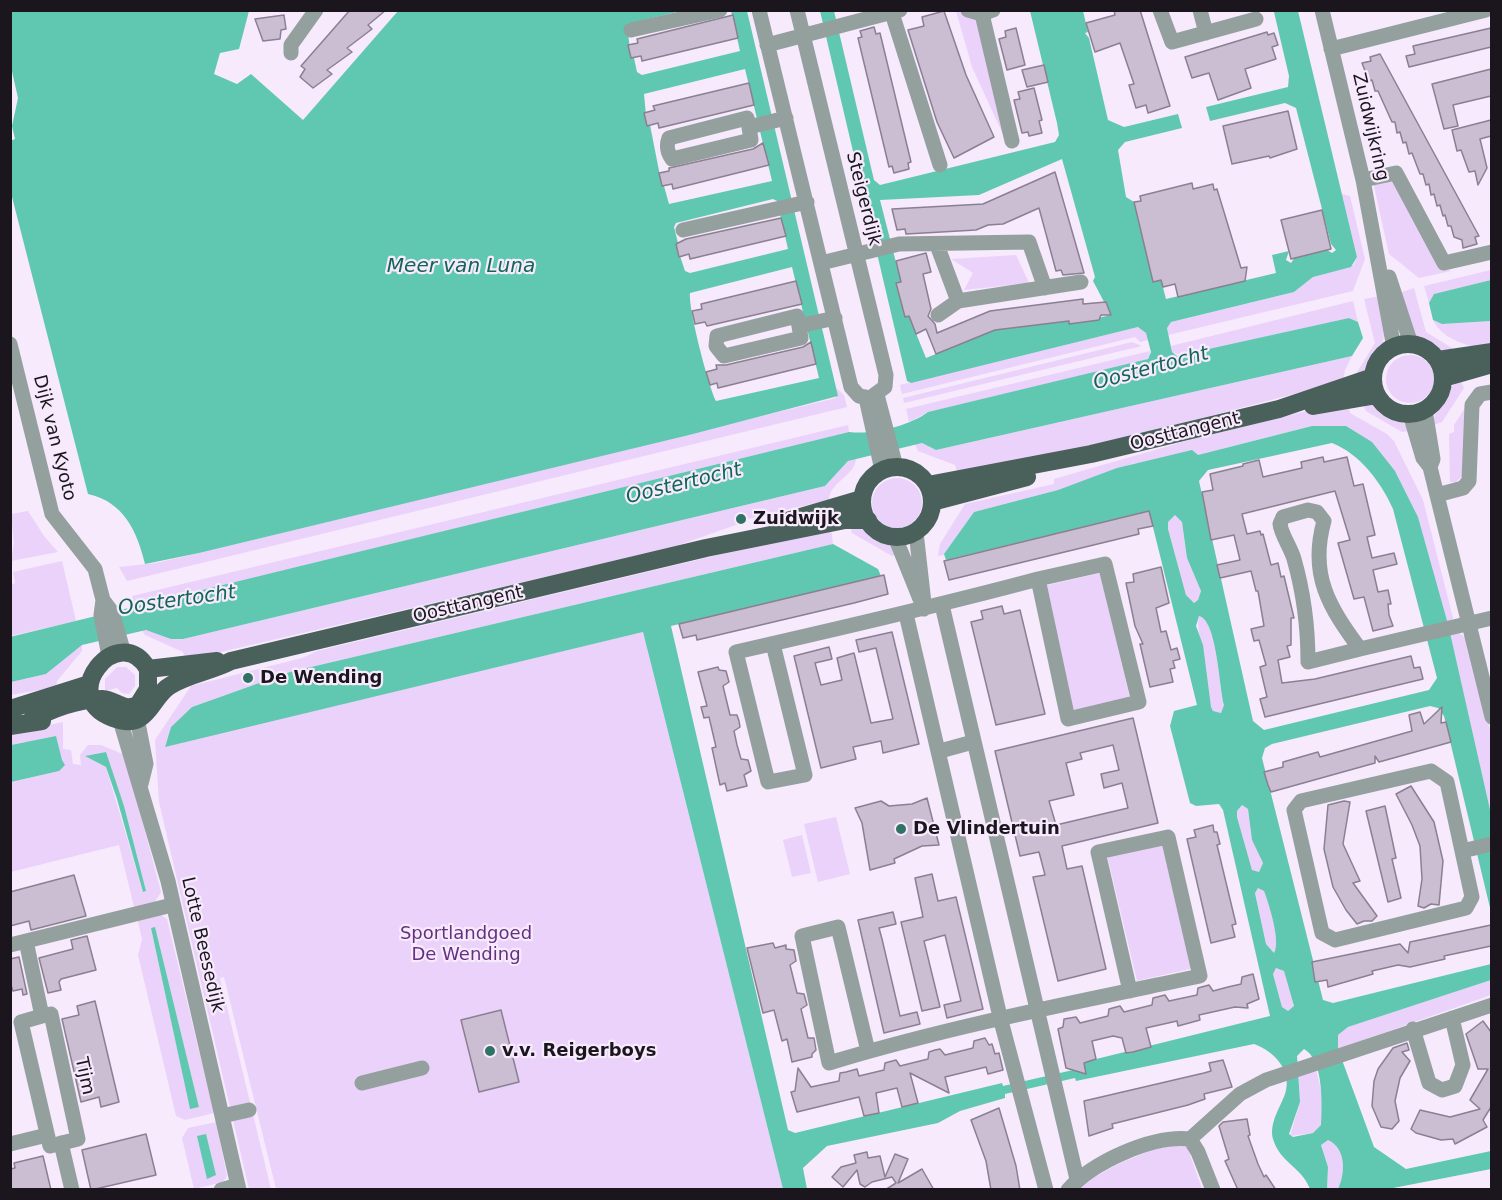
<!DOCTYPE html>
<html>
<head>
<meta charset="utf-8">
<style>
  body { margin:0 }
  #map { position:relative; width:1502px; height:1200px; overflow:hidden; background:#f6eafc; font-family:"DejaVu Sans",sans-serif }
  canvas { display:block }
  .frame { position:absolute; inset:0; border:12px solid #1b161e; pointer-events:none }
</style>
</head>
<body>
<div id="map">
<canvas width="1502" height="1200"></canvas>
<div class="frame"></div>
</div>
<script>
const ctx = document.querySelector('canvas').getContext('2d');
ctx.lineJoin = 'round';
function fillPath(path, color) { ctx.fillStyle = color; ctx.fill(path, 'evenodd'); }
function strokePath(path, color, width, dash) { ctx.strokeStyle = color; ctx.lineWidth = width; ctx.lineCap = dash ? 'butt' : 'round'; ctx.setLineDash(dash || []); ctx.stroke(path); }
function write(font, color, halo, rows, align = 'center') {
  ctx.font = font + ' "DejaVu Sans",sans-serif'; ctx.lineWidth = 4.5; ctx.setLineDash([]); ctx.textBaseline = 'middle'; ctx.strokeStyle = halo; ctx.fillStyle = color; for (const [text, x, y, turn = 0] of rows) {
    ctx.save(); ctx.translate(x, y); ctx.rotate((+turn || 0) * Math.PI / 180); ctx.textAlign = isNaN(turn) ? turn : align; if (halo) ctx.strokeText(text, 0, 0); ctx.fillText(text, 0, 0); ctx.restore();
  }
}
const green = new Path2D(`
  M956 11H961L981 22 1006 141 972 67Z
  M1391 178 1446 269 1451 271 1419 278 1389 254 1373 182Z
  M1342 194 1350 196 1365 259 1353 291 1168 335 1167 326 1171 322 1294 292 1313 277 1354 265 1357 257Z
  M1016 255 1029 283 964 290 973 273 951 259Z
  M1491 270V280L1435 294 1429 303 1424 286Z
  M1414 288 1426 332 1457 351C1415 352 1409 326 1399 293Z
  M1380 296C1384 330 1392 353 1359 376L1356 374 1375 343 1364 299Z
  M1353 301 1358 322 1349 318 1182 356 1172 352 1171 346Z
  M1433 320 1442 324 1491 321V349C1472 348 1442 340 1433 320Z
  M1138 327 1145 330 1148 340 1140 342 1135 337 902 394 900 385Z
  M1132 342 1142 346 904 403 903 398Z
  M1150 351 1149 357 1144 361 928 412 909 422 906 409Z
  M1386 379a24 24 0 1 1 48 0a24 24 0 1 1-48 0Z
  M1352 356 1345 370 1343 381C1215 415 1088 449 958 474L955 465 918 451 915 444 922 443 936 450Z
  M1461 381 1464 388 1442 422 1434 425C1432 411 1448 385 1461 381Z
  M836 388 844 395 847 407 127 581 119 567 156 563 199 553 836 398Z
  M1347 401 1350 413 1387 434 1394 441 1423 500 1453 618 1451 623 1448 624 1418 517 1395 471 1312 426 1198 455 1132 464 1058 490 974 512 944 555 938 556 940 544 965 504 1054 484V479L1186 441Z
  M1362 402C1380 404 1401 414 1409 431L1402 432 1366 411Z
  M1467 405 1463 475 1456 482H1450L1449 434 1454 432V425Z
  M848 425 849 432 135 607 132 596Z
  M856 458C856 476 829 482 829 500L739 521V524L670 548 186 660 183 652 145 635 142 630C157 630 168 641 183 639L825 486 848 461Z
  M872 503a25 25 0 1 1 50 0a25 25 0 1 1-50 0Z
  M28 511 44 536 58 552 11 561 14 543 11 514Z
  M1175 515 1182 522 1187 558 1201 591 1198 601 1193 603 1186 595 1168 529V522Z
  M850 526C870 528 887 537 897 555L892 556 852 533Z
  M831 528 833 544 290 672 192 707 171 727 165 746 643 632 783 1189H276L224 977 220 978 271 1189H249L159 802 155 740 191 686 302 658 317 651Z
  M62 561 76 621 11 636 10 585 15 583 13 572Z
  M1100 573 1130 699 1074 712 1044 586Z
  M1199 616C1217 620 1219 687 1224 705L1221 713 1213 711 1211 707C1208 693 1195 623 1199 616Z
  M1459 633 1469 640 1491 734V814L1450 635Z
  M82 645V651L57 681 56 687 11 695V682L46 674Z
  M117 667H126L135 675V686L129 694 122 693 117 688 105 691V679Z
  M63 722V749L71 750 73 764 81 765 80 755 88 745H101L125 755 161 892 154 903 134 907 119 845 11 872V782L59 771 25 742 11 745V733ZM106 752 146 891 143 892 106 767 86 756Z
  M1242 805 1248 809 1252 840 1263 863 1259 872 1252 870 1237 817V811Z
  M836 817 850 874 818 882 804 824Z
  M802 835 811 873 792 877 783 840Z
  M1164 841 1194 968 1137 981 1107 855Z
  M1258 888 1264 891C1269 904 1281 942 1274 953L1266 944 1255 892Z
  M160 914 167 919 214 1113 185 1120 176 1116 138 955 142 939 137 918ZM151 928H155L199 1107 190 1108Z
  M1276 968 1284 971 1294 1006 1288 1011 1282 1007 1273 974Z
  M1491 980V995L1338 1049V1035L1348 1027Z
  M1315 1066 1322 1094 1321 1125 1313 1133 1290 1136 1300 1102 1298 1072Z
  M216 1122 227 1176 223 1182 194 1189 182 1138 188 1128Z
  M1328 1140C1347 1149 1345 1174 1338 1189H1327L1328 1167 1321 1145Z
  M1182 1143 1187 1146 1202 1189 1076 1190C1109 1166 1142 1151 1182 1143Z`);
const water = new Path2D(`
  M11 11H249L239 49 220 53 214 74 237 84 251 74 303 120 398 11H681L627 24 631 58H634L637 72 642 75 740 51 731 11H747L838 396 689 435 199 553 145 564C137 531 124 502 88 494L11 193 10 141 15 139 12 126 18 98 11 67ZM745 69 772 181 669 204 664 186H662L650 125 647 126 644 94ZM773 199 777 201 788 249 690 273 685 271 676 244 678 243 674 227 676 223ZM792 267 819 378 716 401C709 387 688 309 690 293Z
  M820 11H834L874 180 880 185 1055 142 1059 135 1057 123 1030 11H1083L1088 32 1085 33 1089 38 1108 120 1124 127 1178 114 1182 128 1125 142 1118 150 1126 197 1134 202 1153 282 1161 280 1166 299 1276 273 1272 255 1289 251 1286 260 1291 263 1295 257 1327 250 1332 253 1336 250 1331 244 1296 108 1285 103 1210 121 1206 107 1288 87 1289 76 1274 12 1271 11H1298L1357 257 1351 267 1313 277 1294 292 1171 322 1167 328 1172 352 1177 356 1349 318 1358 322 1363 338 1352 356 936 450 922 443 848 461 825 486 183 639H171L146 630 82 645 46 674 11 682 10 637 849 432C873 435 909 426 928 412L1148 359 1151 352 1146 333 1138 327 911 383 907 381ZM1062 159 1095 277 1093 281 1111 315 1098 318V320L1090 321V319L1070 324 1069 321 995 330 926 358 909 316 905 317 904 312 908 311 901 303 897 283 901 282 880 200 979 195Z
  M1491 280V321L1442 324 1433 320 1429 303 1434 294Z
  M1312 426H1346L1372 442 1395 471 1418 517 1448 624 1491 814V912L1444 716 1438 708 1430 706 1272 744 1265 748 1262 758 1323 1000 1333 1003 1491 964V980L1348 1027 1338 1035V1049L1374 1147 1406 1169 1491 1151V1169L1388 1189H1338C1345 1174 1347 1149 1328 1140L1321 1145 1328 1167 1327 1189H1310C1301 1166 1281 1164 1273 1139 1269 1123 1280 1108 1285 1094 1293 1071 1274 1051 1254 1044L1076 1081 1075 1078 1005 1094V1098L960 1111 938 1123 827 1146 803 1168 807 1189H783L643 632 165 747 171 727 192 707 290 672 833 544 878 569 881 576 671 626 788 1130 795 1133 1002 1083 1003 1086 1073 1070 1072 1065 1270 1016 1223 810 1219 804 1196 806 1190 803 1170 726 1174 711 1197 705 1149 511 946 560 944 554 974 512 1058 490 1117 468 1192 450 1198 455ZM1332 443C1360 454 1381 482 1393 509L1437 678 1429 690 1264 730 1253 721 1199 481 1208 470ZM1175 515 1182 522 1187 558 1201 591 1198 600 1194 603 1186 595 1168 529V522ZM1199 616C1217 620 1219 687 1224 705L1221 713 1213 711 1211 707 1203 645 1196 626ZM1242 805 1248 809 1252 840 1263 863 1259 872 1252 870 1237 817V811ZM1258 888 1264 891C1269 904 1281 942 1274 953L1266 944 1255 893ZM1276 968 1284 971 1294 1006 1288 1011 1282 1007 1273 974ZM1304 1049C1324 1060 1322 1105 1321 1125L1313 1133 1293 1137 1289 1134 1300 1102 1297 1056Z
  M56 736 62 760 65 765 59 771 11 782V745Z
  M106 752 124 806 146 891 143 892 117 799 106 767 85 756Z
  M155 927 199 1107 190 1109 151 928Z
  M206 1134 216 1175 207 1179 197 1136Z`);
const building = new Path2D(`
  M350 10H386L368 25 372 29 347 48 352 52 327 70 332 74 313 88 300 77 305 69 301 66Z
  M1114 10H1140L1170 106 1148 113 1146 105 1136 108 1129 85 1134 84 1120 43 1095 52 1086 23 1115 15Z
  M944 11 966 75 994 137 954 158 937 122 908 30 924 26 922 17Z
  M284 15 286 29 281 30 280 39 263 41 255 19Z
  M733 15 738 38 642 61 641 56 631 58 628 45 638 43 637 39Z
  M874 27 876 34 880 33 911 162 908 163 909 169 894 173 892 166 889 167 858 38 862 37 860 31Z
  M1016 28 1025 65 1007 70 999 39 1006 37 1005 31Z
  M1491 28V47L1409 67 1406 56 1415 54 1413 46Z
  M1267 32 1268 35 1274 33 1278 45 1272 47 1276 59 1245 69 1251 88 1218 100 1209 73 1192 78 1185 57Z
  M1380 54 1479 236 1475 237 1477 244 1463 248 1462 240 1454 237 1451 226H1448L1445 215 1443 216 1440 205 1437 206 1434 194 1431 195 1429 184 1426 185 1423 174H1420L1412 153 1409 154 1406 142 1403 143 1400 132 1397 133 1395 122H1392L1378 91H1375L1372 80 1369 81 1362 63 1371 61 1370 57Z
  M1044 65 1048 82 1027 87 1022 70Z
  M1491 69V96L1453 105 1458 126 1444 129 1432 84Z
  M749 83 754 105 659 128 658 123 647 126 644 113 655 110 653 106Z
  M1034 88 1042 120 1039 121 1042 133 1029 136 1028 132 1022 133 1014 100 1020 99 1018 92Z
  M1288 111 1297 149 1270 158 1269 156 1232 164 1223 126Z
  M1491 120V136L1480 139 1487 168 1478 185 1475 171 1469 172 1461 150 1457 151 1452 130Z
  M763 143 769 165 673 189 672 184 662 186 659 173 669 171V168L753 149Z
  M1055 172 1084 273 1063 275 1061 270 1056 271 1039 208 1003 224 988 225 976 230 906 234 905 229 897 230 892 209 983 204Z
  M1192 183 1193 189 1213 184 1214 190 1217 189 1241 268 1247 267 1245 281 1178 297 1175 284 1163 287 1161 280 1153 282 1134 202 1141 201 1140 196Z
  M1322 210 1331 249 1291 259 1281 220Z
  M781 218 786 236 690 259 689 254 679 257 676 244 686 239Z
  M926 253 931 272 923 274 931 309 928 316 935 324 937 333 990 311 1083 299V304L1106 302 1111 315H1101L1099 320 1069 324V321L995 330 936 354 926 329 916 334 909 316 905 317 896 283 901 282 896 261Z
  M796 281 802 304 707 326 705 322 695 324 692 311 702 309 701 304Z
  M811 342 816 364 718 388 717 383 710 385 706 372 717 369 716 365H726L803 347Z
  M1323 457 1324 462 1347 457 1354 486 1363 484 1375 535 1367 537 1372 558 1394 553 1397 564 1373 570 1378 592 1388 590 1391 604H1388L1389 615 1393 626 1373 631 1364 597 1354 599 1338 543 1350 540 1335 491 1242 514 1247 534 1260 531 1261 535 1263 534 1271 565 1278 563 1281 577 1284 576 1294 618H1291V645L1287 646 1290 657 1278 660 1282 683 1315 679 1411 656 1414 668 1420 667 1423 679 1265 717 1260 699 1267 697 1260 667 1266 665 1259 640 1254 641 1251 629 1264 626 1258 591H1256L1251 571 1220 578 1217 565 1240 560 1234 535 1211 540 1202 492 1213 490 1210 474 1243 466V464L1259 460 1263 477 1302 468 1301 462Z
  M1149 511 1153 526 1138 529 1139 534 949 580 944 561Z
  M1161 567 1169 603 1156 608 1161 632 1166 631 1171 650 1177 648 1180 659 1173 661 1175 668 1170 669 1173 682 1150 687 1140 644H1143L1135 626 1126 583 1134 582 1133 574Z
  M884 575 888 594 854 603 697 640 696 635 683 638 679 624Z
  M1002 606 1004 614 1020 610 1045 714 996 725 971 622 983 619 981 611Z
  M892 632 919 744 883 753 881 741 853 747 856 759 821 768 794 656 829 647 832 659 815 663 821 685 842 680 837 658 854 653 871 723 893 719 876 648 859 652 856 640Z
  M718 667 719 670 726 671 729 682 723 686 730 715H737L739 721 740 727 734 731 737 745 741 759 748 760 751 771 744 775 747 786 727 791 725 783 720 785 712 748 716 747 709 717 704 718 701 707 707 706 698 672Z
  M1442 707 1441 723 1446 722 1451 742 1379 762 1375 756V763L1271 792 1268 785 1264 772 1283 767V762L1318 752 1320 757 1412 731 1409 715 1420 712 1424 724Z
  M1133 718 1158 823 1062 846 1067 869 1082 866 1106 969 1058 981 1033 877 1045 875 1039 852 1020 856 995 751ZM1113 745 1119 770 1101 774 1104 788 1122 783 1128 808 1056 825 1049 801 1074 795 1066 763 1082 759 1080 753Z
  M1411 786 1434 822 1443 861 1439 905 1431 904 1424 908 1418 906 1422 879 1420 846 1412 825 1396 794Z
  M927 798 939 845 922 846 894 859 895 863 870 870 862 823 855 808 881 801 889 806 912 804Z
  M1344 801 1350 802 1343 844 1360 881 1353 883 1377 916 1372 921H1364L1357 924 1346 910 1333 887 1324 849 1328 805Z
  M1385 806 1396 858 1392 859 1401 898 1388 902 1366 811Z
  M1213 825 1214 832H1217L1220 844 1217 845 1236 924 1232 925 1235 937 1211 943 1187 839 1196 837 1194 830Z
  M932 874 938 901 956 897 983 1009 947 1018 944 1005 961 1001 945 935 924 941 940 1007 922 1011 901 922 923 917 915 878Z
  M74 875 86 916 31 930 29 921 10 926V892Z
  M893 912 896 924 879 928 882 939 900 1016 917 1012 920 1024 884 1033 858 920Z
  M1491 925V946L1444 956 1445 959 1410 967 1398 965 1372 971 1373 974 1328 987 1327 980 1315 982 1312 962 1400 944 1408 953 1410 942Z
  M87 936 96 970 61 979 59 982 61 990 48 993 39 958 73 949 71 940Z
  M773 943 775 948 786 945V949L794 950 796 961 790 965 797 993 804 994 807 1005 801 1009 808 1038H814L816 1050 812 1054V1057L792 1062 787 1039 782 1041 774 1010 763 1013 747 948Z
  M19 957 27 994 23 995 22 989 13 991 10 982V959Z
  M1253 974 1259 999 1247 1004 1248 1008 1235 1007 1199 1015 1200 1020 1178 1026 1177 1021 1146 1028 1151 1047 1133 1052 1126 1053 1122 1038 1113 1036 1092 1041 1096 1059 1084 1063 1086 1074 1066 1068 1058 1029 1063 1027 1064 1019 1076 1017 1080 1023 1108 1016 1109 1009 1120 1006 1124 1012 1152 1005 1153 998 1165 995 1169 1001 1197 995 1198 988 1209 985 1213 991 1228 987 1241 984 1242 977Z
  M95 1001 119 1102 101 1107 99 1097 81 1102 62 1019 79 1015 77 1006Z
  M501 1010 519 1082 479 1092 461 1020Z
  M1483 1021 1491 1032V1107L1483 1120 1487 1127 1455 1144 1453 1139 1441 1140 1416 1133 1411 1129 1420 1110 1450 1117 1480 1109 1470 1100 1488 1069H1478L1466 1034Z
  M985 1038 989 1045 992 1044 995 1054 999 1053 1003 1070 988 1074 986 1067 945 1077 949 1093 910 1073 918 1103 902 1107 897 1088 876 1093 879 1113 864 1116 859 1097 797 1112 791 1092 795 1091 798 1068 811 1087 839 1081 840 1073 846 1072 857 1069 859 1076 884 1070 885 1063 896 1060 900 1066 928 1059 929 1052 935 1050 940 1049 945 1055 973 1048 974 1041Z
  M1407 1043 1409 1050 1402 1052 1410 1061 1400 1078 1395 1101 1399 1121 1392 1129 1381 1127 1372 1106 1374 1081 1378 1069 1393 1048Z
  M1223 1060 1232 1087 1204 1094 1205 1099 1188 1105 1112 1124 1113 1128 1089 1136 1084 1101 1204 1073 1211 1071 1209 1063Z
  M999 1108 1016 1166 1020 1190H991L986 1161 971 1120Z
  M1247 1119 1250 1135 1248 1136 1258 1164 1264 1177 1266 1175 1276 1190H1238L1225 1161 1229 1159 1219 1126 1223 1122Z
  M146 1134 156 1175 91 1190 82 1150Z
  M867 1152 868 1158 880 1156 885 1177 895 1154 908 1159 898 1183 922 1169 934 1190H885L896 1183 892 1177 872 1182 865 1187 860 1184 857 1170 843 1187 832 1177 841 1167 856 1163 854 1155Z
  M43 1156 51 1190H10V1169L15 1168 14 1163Z`);
const minor = new Path2D(`
  M759 10 851 387 859 396 870 398 885 387 886 375 797 10
  M891 10 940 165
  M968 10 982 14 993 10
  M1160 10 1172 42 1256 19
  M1200 10 1206 33
  M1322 10 1363 180 1394 348
  M982 14 1012 141
  M631 30 720 10
  M767 45 900 10
  M1331 49 1486 10
  M291 53V45L316 10
  M749 127 751 140 672 159C667 152 666 146 669 138L747 118 749 127 786 118
  M1363 180 1396 173 1444 263 1492 252
  M683 230 807 202
  M937 245 958 301
  M821 263 899 244 1029 242 1045 288
  M1389 277 1411 344
  M938 315 958 301 1081 282
  M799 326 801 338 724 356 716 346 717 336 797 316 799 326 835 318
  M10 344 52 514 95 569 103 600 101 615 109 656
  M877 395 896 467
  M866 398 882 470
  M1425 410 1433 459 1430 467
  M1410 414 1423 458 1430 467 1492 717
  M1437 495 1463 488 1469 481 1472 405 1480 394 1492 392
  M1308 510 1317 512 1324 521C1309 575 1329 607 1360 649L1308 662C1308 626 1304 594 1294 559 1291 548 1281 534 1280 524L1283 517Z
  M916 532 924 603
  M895 537 924 609
  M103 600 112 612 124 653
  M942 605 1077 1179
  M906 614 1001 1021 1046 1190
  M773 644 805 775 768 782 736 652C837 629 938 606 1038 579L1068 719 1139 702 1105 564 1038 579
  M1360 649 1492 618
  M137 718 146 764 141 784
  M120 720 168 881 239 1190
  M940 751 973 742
  M1431 771 1447 782 1472 897 1466 908 1335 940 1322 933 1294 810 1301 801Z
  M1462 851 1492 844
  M26 941 42 1016 51 1014 78 1139 50 1146 21 1022 42 1016
  M10 945 172 905
  M1413 1029 1429 1083 1442 1090 1455 1086 1463 1065 1452 1018
  M868 1051 838 927 802 936 829 1063C951 1026 1076 1002 1200 976L1168 837 1098 852 1130 991
  M362 1083 422 1068
  M222 1116 249 1110
  M1190 1139 1240 1094 1266 1080 1492 1005
  M61 1143 72 1190
  M10 1144 47 1135
  M221 1190 238 1185
  M1068 1190C1093 1162 1152 1135 1190 1139L1198 1152 1213 1190`);
const major = new Path2D(`
  M1373 379a35 35 0 1 1 70 0a35 35 0 1 1-70 0Z
  M1438 360 1492 352
  M1443 378 1492 364
  M1313 406 1377 395
  M862 502a35 35 0 1 1 70 0a35 35 0 1 1-70 0Z
  M928 485 1091 454 1279 409 1373 377
  M932 502 1027 477
  M784 522 862 499
  M148 669 217 661
  M10 709 89 684
  M30 721C51 709 78 699 102 699 117 700 122 712 138 705L148 689V669C119 619 55 697 113 718 150 732 150 696 171 685 189 674 212 671 231 661L706 548 845 520H868
  M10 726 42 721`);
const markers = [
  [741,519,6,"#307263"],
  [248,678,6,"#307263"],
  [901,829,6,"#307263"],
  [490,1051,6,"#307263"]
];
const streetNames = [
  ["Zuidwijkring",1370,127,77],
  ["Steigerdijk",863,199,76],
  ["Oosttangent",1185,432,-14],
  ["Dijk van Kyoto",54,438,76],
  ["Oosttangent",468,605,-13],
  ["Lotte Beesedijk",202,945,77],
  ["Tijm",84,1076,78]
];
const poiNames = [
  ["Zuidwijk",753,519],
  ["De Wending",260,678],
  ["De Vlindertuin",913,829],
  ["v.v. Reigerboys",502,1051]
];
const parkNames = [
  ["Sportlandgoed",466,934],
  ["De Wending",466,955]
];
const waterNames = [
  ["Meer van Luna",461,267],
  ["Oostertocht",1151,369,-15],
  ["Oostertocht",684,484,-14],
  ["Oostertocht",177,601,-8]
];
fillPath(green, '#ebd2fa');
fillPath(water, '#60c8b0');
fillPath(building, '#cbbed3');
strokePath(building, '#8b7f93', 1.5);
strokePath(minor, '#94a09d', 15);
strokePath(major, '#4a605a', 18);
for (const [x, y, r, color] of markers) { const dot = new Path2D(); dot.arc(x, y, r, 0, 2 * Math.PI); ctx.fillStyle = color; ctx.fill(dot); strokePath(dot, '#f6eafc', 2); }
write('18px', '#1b161e', '#f6eafc', streetNames);
write('bold 18px', '#1b161e', '#f6eafc', poiNames, 'left');
write('18px', '#65317f', '#f6eafc', parkNames);
write('italic 20px', '#116656', '#f6eafc', waterNames);
</script>
</body>
</html>
